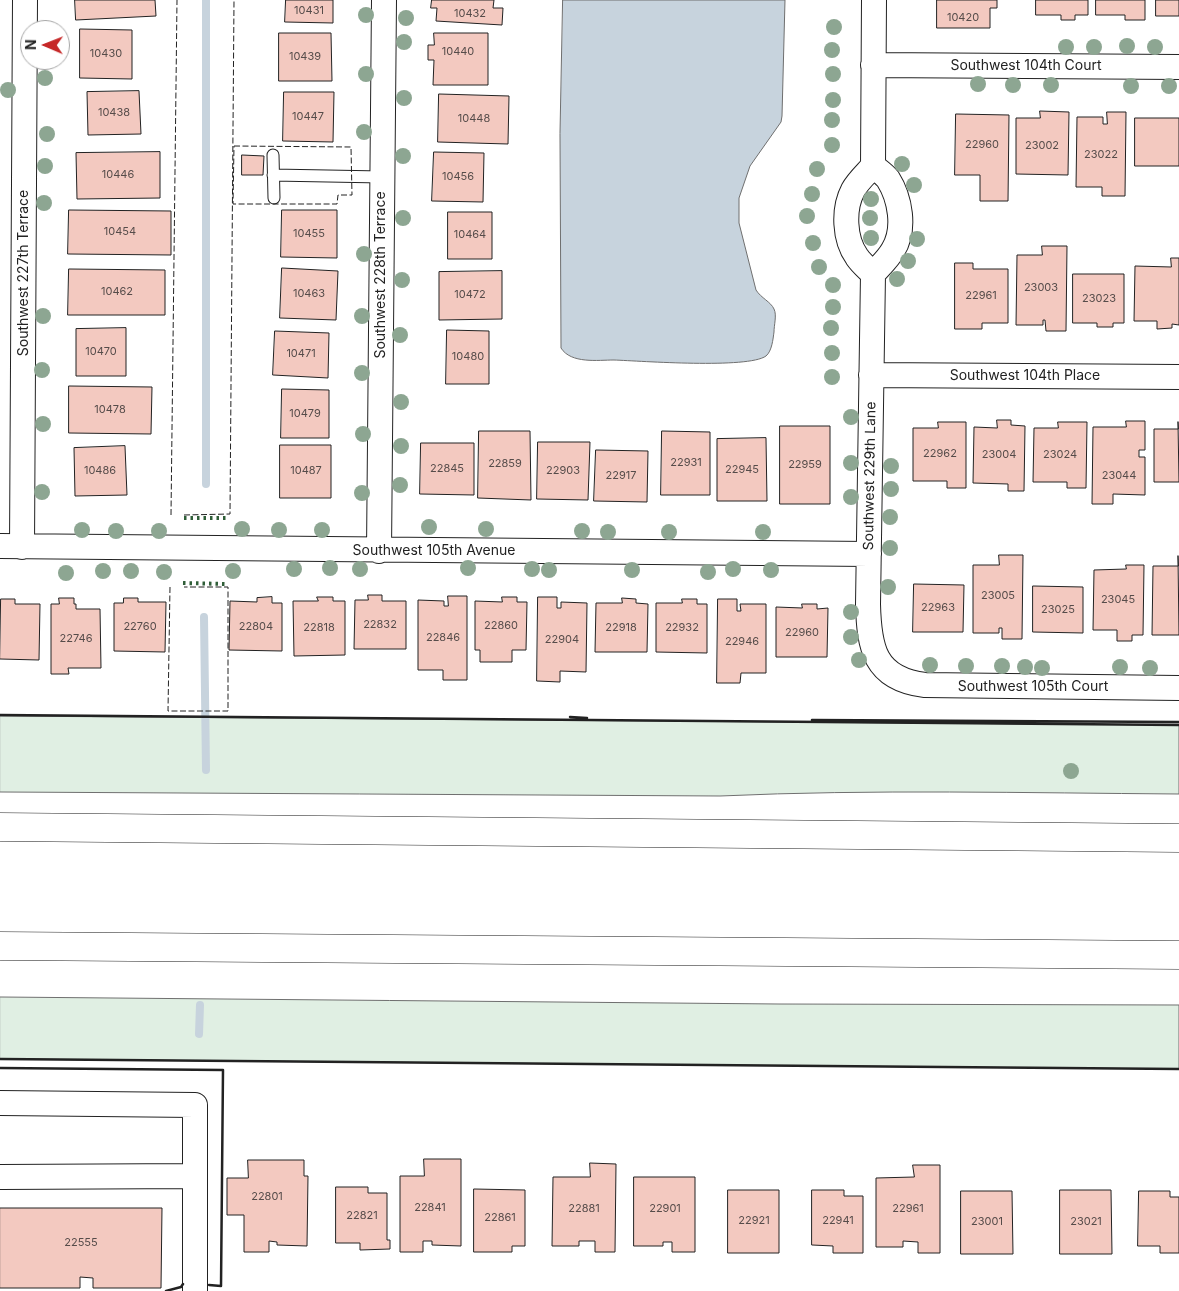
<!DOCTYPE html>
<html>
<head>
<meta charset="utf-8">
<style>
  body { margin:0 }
  #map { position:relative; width:1179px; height:1291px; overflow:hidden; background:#fff; font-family:Inter,sans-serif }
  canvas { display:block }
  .north { position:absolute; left:20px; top:20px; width:50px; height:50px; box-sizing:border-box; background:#fff; border:1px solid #a7a7a7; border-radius:50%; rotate:271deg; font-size:14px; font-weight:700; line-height:20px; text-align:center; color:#222 }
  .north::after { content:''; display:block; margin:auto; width:18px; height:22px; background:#c62828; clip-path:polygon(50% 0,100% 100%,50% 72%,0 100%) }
</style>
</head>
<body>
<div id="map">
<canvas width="1179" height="1291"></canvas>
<div class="north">N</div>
</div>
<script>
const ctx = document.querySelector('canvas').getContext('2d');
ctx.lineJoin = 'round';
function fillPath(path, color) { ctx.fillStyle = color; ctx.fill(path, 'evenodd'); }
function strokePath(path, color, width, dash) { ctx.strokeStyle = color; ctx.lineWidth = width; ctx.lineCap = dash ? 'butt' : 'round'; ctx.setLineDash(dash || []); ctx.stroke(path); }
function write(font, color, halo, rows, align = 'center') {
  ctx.font = font + ' Inter,sans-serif'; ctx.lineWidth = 4; ctx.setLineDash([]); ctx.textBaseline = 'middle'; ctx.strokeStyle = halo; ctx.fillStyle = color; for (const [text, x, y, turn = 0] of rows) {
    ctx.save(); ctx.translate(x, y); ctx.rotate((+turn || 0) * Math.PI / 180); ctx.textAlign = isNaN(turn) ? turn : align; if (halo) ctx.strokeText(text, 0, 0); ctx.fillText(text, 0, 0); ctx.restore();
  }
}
const green = new Path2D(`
  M0 716 1179 725V794C1026 793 873 789 720 796L0 792Z
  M0 997 779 1004 1179 1005V1069L0 1059Z`);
const water = new Path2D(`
  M563 0H785L782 116 781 122 750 166 739 198V223L756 290C761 298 771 302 774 309 777 315 774 325 774 332 773 339 772 351 766 356 748 369 641 361 614 360 598 360 571 364 561 348L560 134Z`);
const stream = new Path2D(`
  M206 0V484
  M204 617 206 770
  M199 1034 200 1005`);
const building = new Path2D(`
  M75 0H155L156 16 76 20Z
  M286 0H333V23L285 22Z
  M432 0H494L493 8H503L502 25 436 21 437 8H431Z
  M937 0H997V8H990V28H937Z
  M1036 0H1088V15H1075V20H1061V15H1036Z
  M1096 0H1145V20H1125V15H1096Z
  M1156 0H1179V16H1156Z
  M80 29 132 30V79L80 78Z
  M279 33H331L332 81H279Z
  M434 33H488V85H433L434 60H428V45H434Z
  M139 91 141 134 88 135 87 92Z
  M284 92H334L333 142 283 141Z
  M439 94 509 96 508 144 438 142Z
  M1040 111 1069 112 1068 175 1016 174V118H1040Z
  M1107 112H1126L1125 196H1102V187H1076L1077 117H1103V124H1107Z
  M956 114 1009 115 1008 201H980V175H955Z
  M1135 118H1179V166H1135Z
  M160 152V198L77 199 76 153Z
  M434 152 484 153 483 202 432 201Z
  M242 155 264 156 263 175H242Z
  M69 210 171 211V255L68 254Z
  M282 210H337V258L281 257Z
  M448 212H492V259H448Z
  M1042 246H1067L1066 331H1046L1045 320H1043V325H1016L1017 255H1042Z
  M1171 258H1179V325L1172 324V328L1157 329V321H1134L1135 266 1171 267Z
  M955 263H973V269H1008V323H982V329H955Z
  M282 268 338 271 336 320 280 318Z
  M69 269 165 270V315H68Z
  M502 271V319L439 320V272Z
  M1073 274H1124V323H1113V327H1097V323H1073Z
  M126 328V376H76V329Z
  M447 330 489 331V384H446Z
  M275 331 329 333 328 378 273 375Z
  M69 386 152 387 151 434 69 433Z
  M282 389 329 390V438H281Z
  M997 420H1011V425L1025 426 1024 491H1008V484L973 483 974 427 997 428Z
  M1126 421H1145V450H1139V457H1145V495L1113 494V504H1092L1093 427H1126Z
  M938 422H966V488H947V481H913V428H938Z
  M1058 422H1087L1086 488H1067V482H1033L1034 428H1058Z
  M1178 422 1179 482H1154V429H1178Z
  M780 426H830V504H780Z
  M479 431H530L531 500 478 498Z
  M662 431 710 432V495H661Z
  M766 438 767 501H717V439Z
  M538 442H590L588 500 537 499Z
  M421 443H474V495L420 494Z
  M280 445H331V498H280Z
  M125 446 127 495 75 496 74 448Z
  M596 450 648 451 647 502 594 501Z
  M999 555H1023L1022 639H1002V628H999V633H973V565H999Z
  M1178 556 1179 635H1152L1153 566H1178Z
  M1126 565H1144L1143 635H1132V641H1117V630H1093L1094 570 1126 569Z
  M914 584 964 585 963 632H913Z
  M1033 586 1083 587V633L1033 632Z
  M368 595H382V601H406V649H354L355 600H368Z
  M448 596H467V680H443V670H418V600L444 601V606H448Z
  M272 597V603H282V651L229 650 230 601 257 602V598Z
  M317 597H333V601H345V655L294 656 293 601H318Z
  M502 597H517V602H527L526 650H512V662H480V650H475V601L502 602Z
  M538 597H557V608H561V602L587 603 586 672 560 671V682L537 681Z
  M59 598H74V604H76V609H100L101 668H68L69 674H51V604H59Z
  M124 598H138V602H166L165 652 114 651V603H123Z
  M622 598 636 599V603L648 604 647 652H595L596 603H622Z
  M1 599H15V604H40L39 660 0 659Z
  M682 599H697V604H707V653L656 652V603H682Z
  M718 599H737V611H741L740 604H766V673H741L740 683H717Z
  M802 604H817V609L828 608 827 657H776V607L802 608Z
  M424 1159H461V1246L432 1245V1241H423V1252H400V1176H424Z
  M248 1160H304V1176H308L307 1246 277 1245V1242L269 1241V1252H244V1215H227V1178H248Z
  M590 1163 616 1164 615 1252H595V1241H579V1246H552L553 1177H590Z
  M913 1165H940V1253H918V1242L903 1241V1247H876V1178L914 1177Z
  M634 1177H695V1252H672V1242H663V1246H634Z
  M336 1187H368V1193H387V1240H390V1249L360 1250V1243H336Z
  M474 1189 525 1190V1246H512V1252H474Z
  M728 1190H779V1253H728Z
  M812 1190H844V1196H863V1253H833V1246L812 1245Z
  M1060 1190H1111L1112 1254H1060Z
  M961 1191H1012L1013 1254H961Z
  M1139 1191H1170V1197H1179V1253H1160V1246H1138Z
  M0 1208H162L161 1288H93V1278L80 1277V1288H0Z`);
const service = new Path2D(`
  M273 155 274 198
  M273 175 382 177`);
const minor = new Path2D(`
  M873 65 1179 67
  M873 166C878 170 884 174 888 179 900 198 906 229 893 250 888 259 880 266 873 274L868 604C869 647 874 679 925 685L1179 688
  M873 274C867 268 861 263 857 257 844 239 843 209 853 190 858 181 866 174 873 166L874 0
  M871 375 1179 377
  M0 546 869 554
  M22 547 25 0
  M379 551 384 0
  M0 1103 195 1105V1291
  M0 1177 195 1176`);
const motorway = new Path2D(`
  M0 827 1179 838
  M0 946 1179 955`);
const hedge = new Path2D(`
  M184 518H229
  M183 583 225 584`);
const fence = new Path2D(`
  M234 146 351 147 352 195H338L337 204H233Z
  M171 515 177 0
  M184 515 230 514 234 0
  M170 587 168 711H228V587H184`);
const wall = new Path2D(`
  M0 715 1179 725
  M570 717 587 718
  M812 720 1179 722
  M0 1059 1179 1069
  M0 1068 223 1070 221 1286 209 1285
  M166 1291 181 1287 183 1284`);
const trees = [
  [366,15],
  [406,18],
  [834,27],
  [404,42],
  [1127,46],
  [1066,47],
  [1094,47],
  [1155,47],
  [832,50],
  [366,74],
  [833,74],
  [45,78],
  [978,84],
  [1013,85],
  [1051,85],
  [1131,86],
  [1169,86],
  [8,90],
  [404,98],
  [833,100],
  [832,120],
  [364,132],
  [47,134],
  [832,145],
  [403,156],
  [902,164],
  [45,166],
  [817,169],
  [914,185],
  [812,194],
  [871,199],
  [44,203],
  [807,216],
  [403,218],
  [870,218],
  [871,238],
  [917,239],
  [813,243],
  [364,254],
  [908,261],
  [819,267],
  [897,279],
  [402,280],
  [833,285],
  [833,307],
  [43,316],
  [362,316],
  [831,328],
  [400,335],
  [832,353],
  [42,370],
  [362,373],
  [832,377],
  [401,402],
  [851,417],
  [43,424],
  [363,434],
  [401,446],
  [851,463],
  [891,466],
  [400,485],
  [891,489],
  [42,492],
  [362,493],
  [851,497],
  [890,517],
  [429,527],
  [242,529],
  [486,529],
  [82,530],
  [279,530],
  [322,530],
  [116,531],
  [159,531],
  [582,531],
  [608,532],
  [669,532],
  [763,532],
  [890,548],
  [330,568],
  [468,568],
  [294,569],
  [360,569],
  [532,569],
  [733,569],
  [549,570],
  [632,570],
  [771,570],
  [103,571],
  [131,571],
  [233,571],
  [164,572],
  [708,572],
  [66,573],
  [888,587],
  [851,612],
  [851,637],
  [859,660],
  [930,665],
  [966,666],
  [1002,666],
  [1025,667],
  [1120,667],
  [1042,668],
  [1150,668],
  [1071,771]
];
const numberNames = [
  ["10431",309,11],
  ["10432",470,14],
  ["10420",963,18],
  ["10440",458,52],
  ["10430",106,54],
  ["10439",305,57],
  ["10438",114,113],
  ["10447",308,117],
  ["10448",474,119],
  ["22960",982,145],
  ["23002",1042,146],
  ["23022",1101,155],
  ["10446",118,175],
  ["10456",458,177],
  ["10454",120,232],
  ["10455",309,234],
  ["10464",470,235],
  ["23003",1041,288],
  ["10462",117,292],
  ["10463",309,294],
  ["10472",470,295],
  ["22961",981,296],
  ["23023",1099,299],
  ["10470",101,352],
  ["10471",301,354],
  ["10480",468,357],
  ["10478",110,410],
  ["10479",305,414],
  ["22962",940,454],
  ["23004",999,455],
  ["23024",1060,455],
  ["22931",686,463],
  ["22859",505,464],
  ["22959",805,465],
  ["22845",447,469],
  ["22945",742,470],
  ["10486",100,471],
  ["10487",306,471],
  ["22903",563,471],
  ["22917",621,476],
  ["23044",1119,476],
  ["23005",998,596],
  ["23045",1118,600],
  ["22963",938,608],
  ["23025",1058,610],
  ["22832",380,625],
  ["22860",501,626],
  ["22760",140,627],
  ["22804",256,627],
  ["22818",319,628],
  ["22918",621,628],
  ["22932",682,628],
  ["22960",802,633],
  ["22846",443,638],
  ["22746",76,639],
  ["22904",562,640],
  ["22946",742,642],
  ["22801",267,1197],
  ["22841",430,1208],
  ["22881",584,1209],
  ["22901",665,1209],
  ["22961",908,1209],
  ["22821",362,1216],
  ["22861",500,1218],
  ["22921",754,1221],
  ["22941",838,1221],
  ["23001",987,1222],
  ["23021",1086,1222],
  ["22555",81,1243]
];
const streetNames = [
  ["Southwest 104th Court",1026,66],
  ["Southwest 227th Terrace",24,273,-90],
  ["Southwest 228th Terrace",381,275,-90],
  ["Southwest 104th Place",1025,376],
  ["Southwest 229th Lane",870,476,-89],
  ["Southwest 105th Avenue",434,551],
  ["Southwest 105th Court",1033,687]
];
fillPath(green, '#e0efe3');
strokePath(green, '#6f6f6f', 1);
fillPath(water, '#c7d3dd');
strokePath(water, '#6f6f6f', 1);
strokePath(stream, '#c7d3dd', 8);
fillPath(building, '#f3c9c0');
strokePath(building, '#222', 1);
strokePath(service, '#222', 13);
strokePath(minor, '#222', 26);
strokePath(motorway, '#222', 29);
strokePath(service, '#fff', 11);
strokePath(minor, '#fff', 24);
strokePath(motorway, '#fff', 28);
strokePath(hedge, '#2f5e38', 4, [2.5, 4]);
strokePath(fence, '#222', 1, [6, 2.5]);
strokePath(wall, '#222', 2.5);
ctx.fillStyle = '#8da692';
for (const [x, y] of trees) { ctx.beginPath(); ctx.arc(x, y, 8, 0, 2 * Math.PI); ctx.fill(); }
write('11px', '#564c4a', null, numberNames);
write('14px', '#222', '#fff', streetNames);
</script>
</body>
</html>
